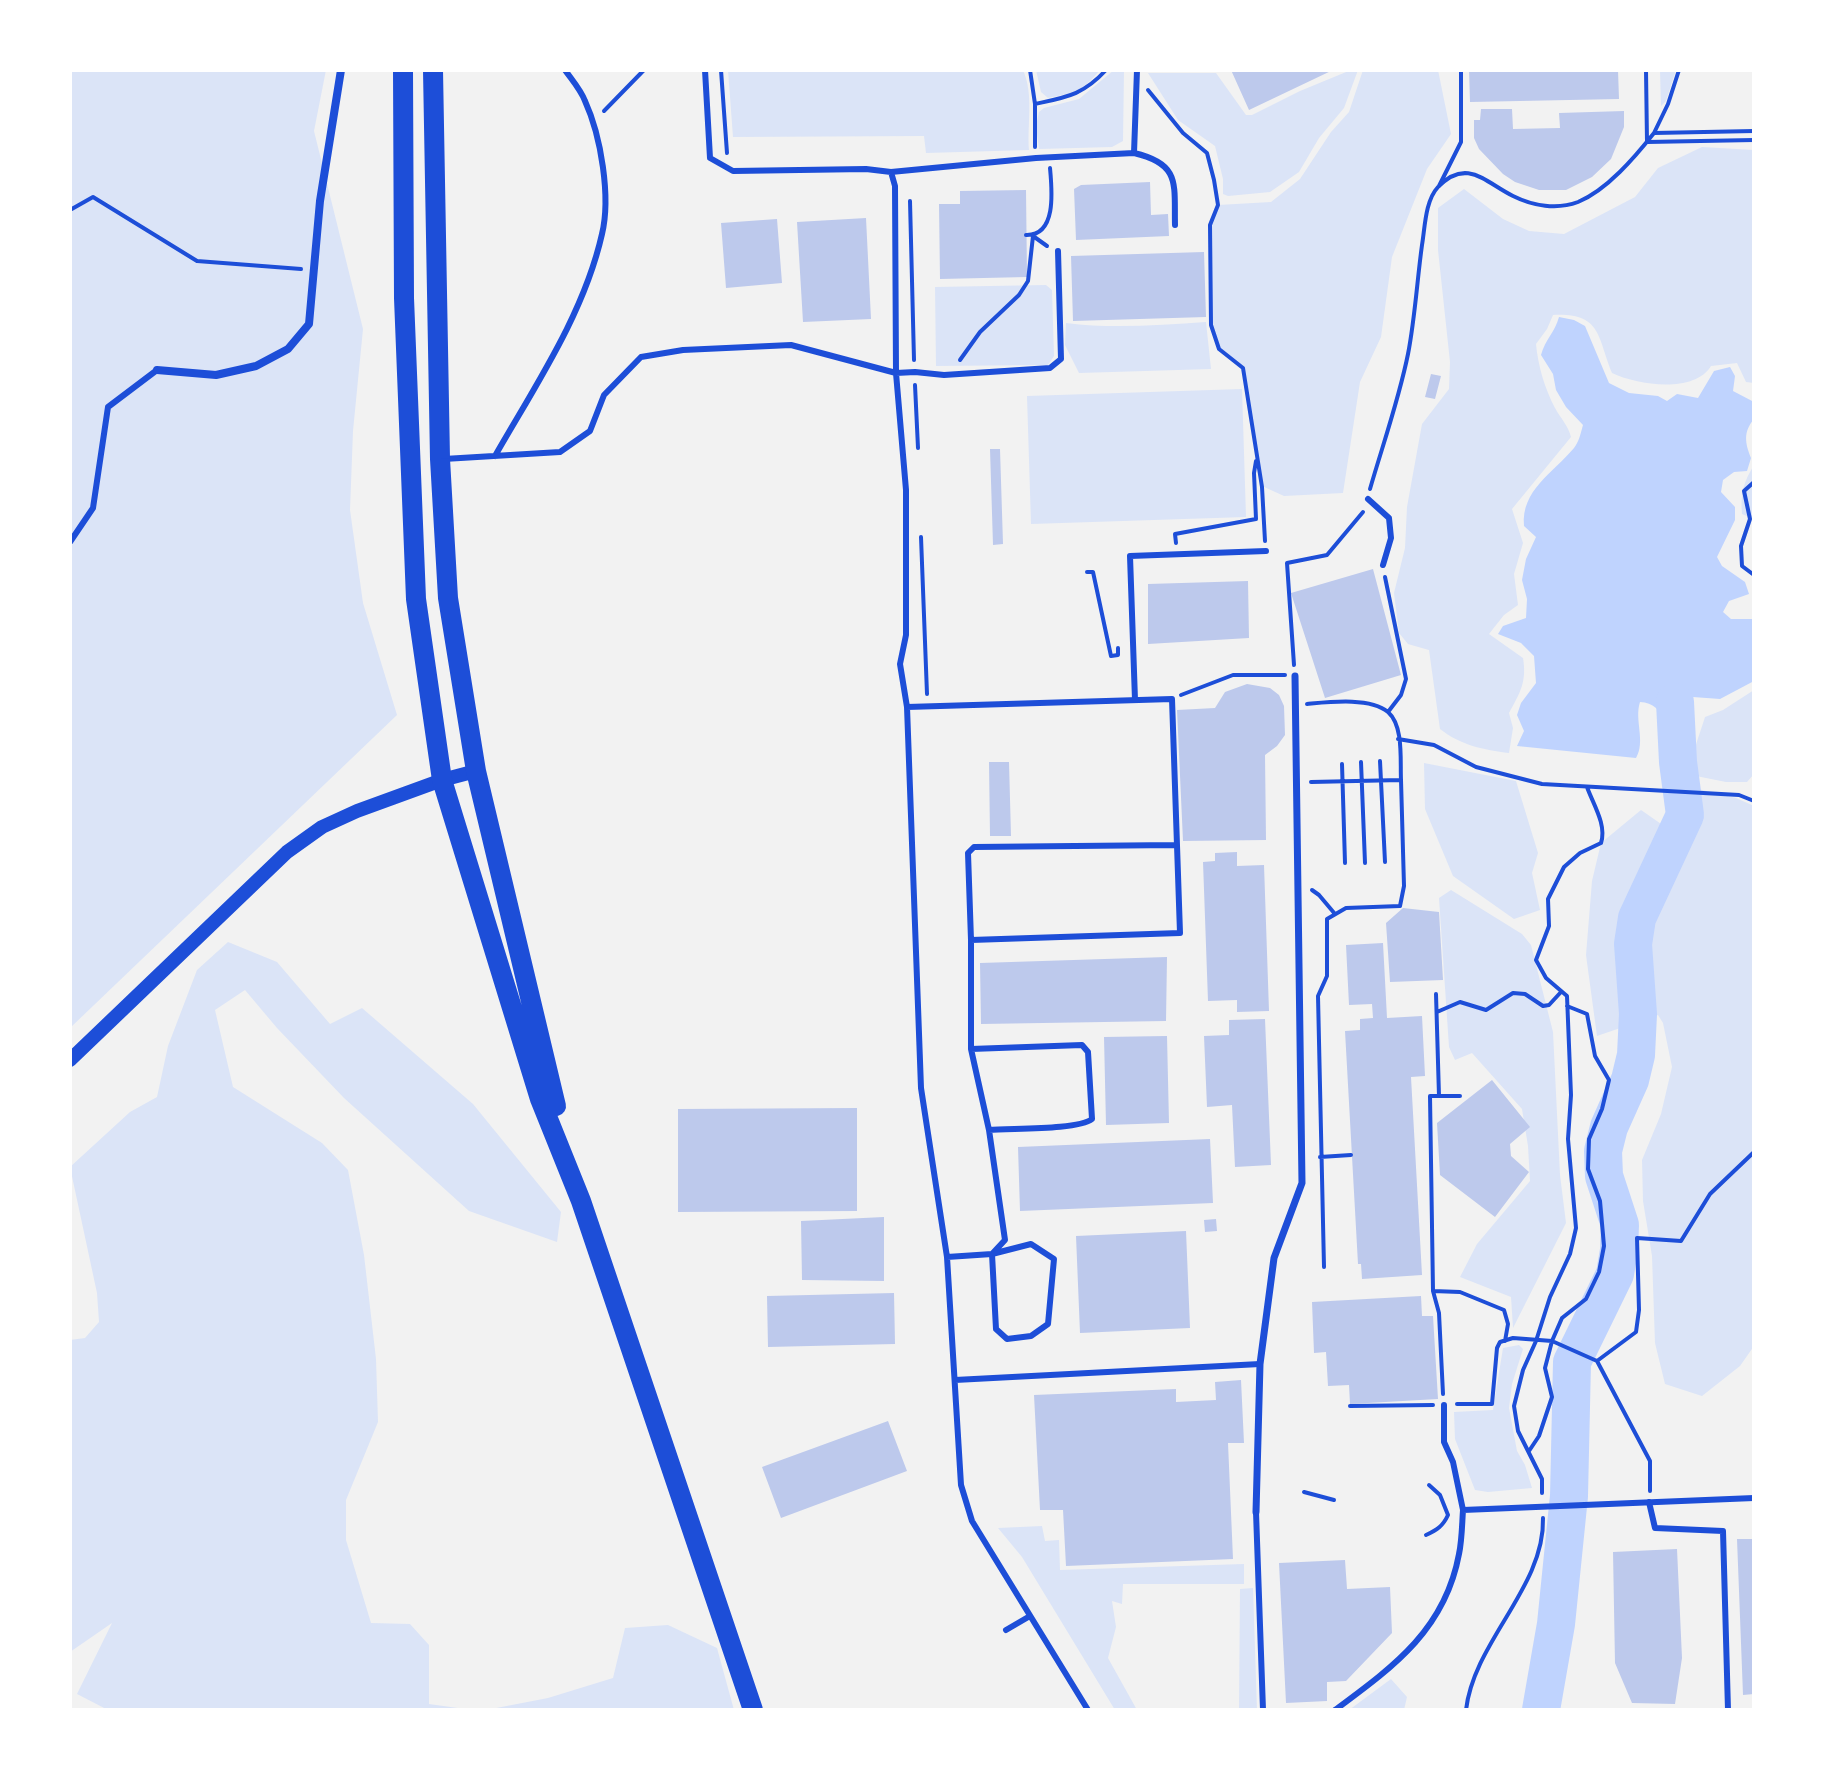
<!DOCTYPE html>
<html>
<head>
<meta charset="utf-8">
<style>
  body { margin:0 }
  #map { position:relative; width:1824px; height:1780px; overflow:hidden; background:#f2f2f2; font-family:"Source Serif 4",serif }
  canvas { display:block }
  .frame { position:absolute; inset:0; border:72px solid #fff; pointer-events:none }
</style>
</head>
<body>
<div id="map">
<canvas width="1824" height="1780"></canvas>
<div class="frame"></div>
</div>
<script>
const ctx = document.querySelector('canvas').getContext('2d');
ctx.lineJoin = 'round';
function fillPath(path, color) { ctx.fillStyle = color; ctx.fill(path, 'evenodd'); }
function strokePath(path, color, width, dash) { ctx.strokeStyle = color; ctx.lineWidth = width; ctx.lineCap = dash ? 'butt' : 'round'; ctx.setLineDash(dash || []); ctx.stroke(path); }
const green = new Path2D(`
  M70 70H326L314 131 363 329 353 431 350 510 363 603 397 715 70 1028Z
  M728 70H1023C1034 95 1027 123 1029 150L926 153 924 136 733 137Z
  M1036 70H1100C1083 91 1074 93 1048 98L1041 92Z
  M1114 70H1124L1123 141 1112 147 1039 149 1036 126 1039 112 1044 108 1079 99Z
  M1351 70H1358L1344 108 1319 138 1299 172 1270 192 1228 196 1223 194V179L1215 146 1178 120 1148 73H1216L1246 115H1252L1300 91Z
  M1363 70H1438L1451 134 1427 169 1392 257 1381 337 1360 382 1343 493 1284 496 1262 486 1243 368 1219 349 1211 325V221L1218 205 1271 202 1300 179 1331 132 1349 112Z
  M1660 70H1676L1666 101 1661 106Z
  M1702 147 1754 150V383L1746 382 1737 363 1711 366C1694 394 1637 385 1612 373 1597 335 1601 313 1553 315L1547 329 1536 344C1538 366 1545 389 1555 408 1561 419 1568 425 1571 437L1512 509 1523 543 1514 574 1518 605 1504 615 1489 634 1523 658C1527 682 1520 693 1509 713L1513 728 1509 753C1484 750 1460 745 1440 729L1429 650 1408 644 1399 633 1394 593 1405 548 1407 507 1422 424 1449 389 1450 362 1438 250V208L1464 189 1503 219 1529 231 1564 234 1635 197 1658 168Z
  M1046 285 1052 290 1054 356 1048 365 936 366 935 287Z
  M1206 322 1211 369 1079 373 1065 345 1066 323C1112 329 1160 325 1206 322Z
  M1242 389 1246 517 1031 524 1027 396Z
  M1754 465V519L1742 514C1740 494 1744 481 1754 465Z
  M1754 690V774L1747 782H1726L1691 775C1691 754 1699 737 1705 717L1723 710Z
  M1424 763 1516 781 1538 853 1532 873 1540 910 1514 919 1453 876 1425 809Z
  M1698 789 1736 798 1754 806V1346L1740 1366 1702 1396 1665 1384 1655 1343 1652 1256 1643 1201 1642 1160 1661 1114 1672 1067 1663 1023 1658 1015 1597 1036 1586 955 1592 881 1601 843 1641 810 1677 835Z
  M1451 890 1522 934 1531 945 1553 1032 1560 1175 1566 1223 1513 1328 1511 1297 1460 1277 1477 1244 1530 1181 1528 1146 1522 1109 1472 1053 1455 1060 1449 1047 1439 898Z
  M228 942 277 962 330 1024 362 1008 473 1104 561 1212 557 1242 469 1211 344 1098 277 1028 245 990 215 1010 233 1087 322 1143 348 1170 364 1255 376 1359 378 1422 346 1500V1540L371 1623 410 1624 429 1645V1704L472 1710H108L77 1694 112 1623 70 1652V1340L85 1338 99 1322 97 1293 70 1167 130 1112 157 1097 168 1046 197 970Z
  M1519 1345 1523 1349 1512 1384 1509 1408 1517 1451 1525 1465 1532 1488 1488 1492 1475 1490 1455 1439 1454 1412 1493 1410 1503 1348Z
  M1042 1526 1045 1541 1059 1540 1060 1570 1244 1564V1584H1123L1122 1604 1112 1601 1116 1627 1108 1658 1137 1710H1115L1022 1557 998 1528Z
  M1253 1588 1257 1710H1239L1240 1589Z
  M668 1625 717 1648 734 1710H486L548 1698 613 1678 625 1628Z
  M1391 1679 1407 1697 1404 1710H1349Z`);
const water = new Path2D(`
  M1559 317 1574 320 1585 326 1609 383 1629 393 1658 396 1667 401 1677 394 1698 398 1714 371 1730 367 1735 376 1733 391 1754 402V419C1743 432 1745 443 1751 458L1747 471 1734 472 1723 480 1721 492 1735 507V520L1717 557 1722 566 1745 582 1749 594 1729 601 1723 612 1731 619H1754V681L1720 699 1693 697 1688 703 1689 718 1681 751 1673 755C1667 734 1667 703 1640 702 1634 720 1646 741 1636 758L1517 746 1524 731 1517 715 1521 703 1536 683 1534 656 1521 643 1498 634 1503 626 1526 618 1527 599 1522 580 1526 559 1536 537 1524 526C1521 490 1553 473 1574 448 1579 442 1581 432 1583 425L1566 407 1556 390 1553 374 1541 355C1545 340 1555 332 1559 317Z`);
const river = new Path2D(`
  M1541 1710 1556 1624 1569 1496 1572 1362 1615 1274 1619 1250 1620 1225 1604 1176 1603 1151 1609 1127 1630 1080 1636 1055 1638 1014 1633 944 1637 918 1685 815 1678 762 1675 702`);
const building = new Path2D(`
  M1231 70H1333L1249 110Z
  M1469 70H1618L1619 99 1470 102Z
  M1481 109H1512L1513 129 1560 128 1559 113 1624 111V127L1611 159 1592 177 1566 190H1539L1515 182 1503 174 1479 149 1474 138V120H1480Z
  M1150 182 1151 215 1168 214 1169 236 1076 240 1074 189 1081 185Z
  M1026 190 1027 277 940 279 939 204H960V191Z
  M866 218 871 319 803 322 797 222Z
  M777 219 782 283 726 288 721 223Z
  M1204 252 1206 317 1073 321 1071 256Z
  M1431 374 1441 376 1435 399 1425 397Z
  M990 449H1000L1003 544 993 545Z
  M1373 569 1401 675 1325 698 1291 593Z
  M1248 581 1249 638 1148 644V584Z
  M1247 684 1270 688 1279 695 1284 706 1285 735 1277 746 1265 755 1266 840 1183 841 1177 710 1215 708 1225 692Z
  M989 762H1009L1011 836H990Z
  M1237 852V866L1264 865 1269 1011 1237 1012V1000L1208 1001 1203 862 1215 861V853Z
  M1403 908 1439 912 1443 980 1390 982 1386 923Z
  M1383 943 1387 1018 1422 1016 1425 1076 1411 1077 1422 1275 1362 1279 1361 1264H1358L1345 1031 1360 1030V1019L1373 1018 1372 1004 1349 1005 1346 945Z
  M1167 957 1166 1021 981 1024 980 963Z
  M1265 1019 1271 1165 1235 1167 1232 1105 1207 1107 1204 1036 1229 1035V1020Z
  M1167 1036 1169 1123 1106 1125 1104 1037Z
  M1492 1080 1530 1127 1510 1144 1511 1156 1529 1172 1495 1217 1440 1175 1437 1123Z
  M857 1108V1211L678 1212V1109Z
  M1210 1139 1213 1203 1020 1211 1018 1147Z
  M884 1217V1281L802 1280 801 1221Z
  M1216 1219 1217 1231 1205 1232 1204 1220Z
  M1186 1231 1190 1328 1080 1333 1076 1236Z
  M894 1293 895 1344 768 1347 767 1296Z
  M1421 1296 1422 1316H1433L1438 1399 1350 1404 1349 1385 1328 1386 1326 1352 1314 1353 1312 1302Z
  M1241 1380 1244 1443H1228L1233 1559 1066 1566 1063 1510H1040L1034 1395 1176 1389V1402L1216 1400 1215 1382Z
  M888 1421 907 1471 781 1518 762 1467Z
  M1737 1539H1754V1694L1743 1695Z
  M1677 1549 1682 1658 1675 1704 1632 1703 1615 1663 1613 1552Z
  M1345 1560 1347 1589 1390 1587 1392 1633 1346 1681 1327 1682V1701L1286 1703 1279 1563Z`);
const path = new Path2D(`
  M721 70 727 153
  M1030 70 1035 104V147
  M1646 70 1647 142 1754 140
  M1148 90 1183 133 1207 153 1214 180 1218 205 1210 225 1211 325 1219 349 1243 368 1262 487 1265 541
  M1035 104C1067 97 1083 95 1106 70
  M604 111 644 70
  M1654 133 1668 104 1679 70
  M1439 186 1461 142V70
  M910 201 914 360
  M70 210 93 197 197 261 301 269
  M1026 235C1057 236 1052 190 1050 168
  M1033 236 1047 246
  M960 360 980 332 1019 295 1028 281 1033 236
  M915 385 918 448
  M1754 482 1744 491 1750 519 1741 546 1742 566 1754 575
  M1370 489C1383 444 1399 399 1408 354 1415 318 1417 281 1422 245 1425 228 1425 201 1438 187 1467 157 1486 183 1513 196 1533 206 1557 210 1578 202 1607 190 1635 157 1654 133L1754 131
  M921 537 927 694
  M1176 543 1175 534 1256 519 1254 473 1256 461
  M1087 572H1093L1111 656 1118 655V648
  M1385 577 1406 679 1401 695 1388 712
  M1294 665 1287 563 1327 555 1363 512
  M1181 695 1233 675H1285
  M1307 704C1329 702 1370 697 1388 712 1404 726 1400 761 1401 780
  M1398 739 1434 745 1476 767 1542 784 1739 795 1754 801
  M1380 761 1385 862
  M1361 762 1365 863
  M1342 764 1345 863
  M1311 782 1401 780 1404 886 1400 906 1346 908 1327 919V976L1318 996 1324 1267
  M1312 890 1319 895 1335 914
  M1436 994 1439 1096H1430L1433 1291 1439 1313 1443 1394
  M1437 1012 1460 1002 1486 1010 1513 993 1525 994 1543 1006 1549 1005 1561 992
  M1439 1096H1460
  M1320 1157 1351 1155
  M1433 1291 1460 1292 1504 1310 1508 1324 1505 1341
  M1597 1361 1636 1332 1639 1310 1637 1238 1681 1241 1710 1194 1754 1152
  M1457 1404H1492L1497 1348 1500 1342 1513 1338 1552 1341 1597 1361 1650 1461V1491
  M1350 1406 1433 1405
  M1529 1451 1539 1436 1552 1397 1545 1368 1552 1341 1562 1318 1586 1299 1599 1272 1604 1246 1600 1201 1588 1169 1589 1139 1602 1109 1609 1080 1595 1056 1587 1014 1567 1006
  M1304 1492 1334 1500
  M1542 1493V1479L1518 1431 1514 1406 1523 1370 1536 1341 1550 1297 1570 1254 1576 1228 1568 1139 1571 1095 1567 996 1546 978 1536 960 1549 926 1548 899 1564 867 1580 853 1601 843C1607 825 1593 804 1587 787
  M1426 1535C1437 1530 1443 1526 1448 1515L1440 1495 1429 1485
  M1466 1710C1474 1641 1545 1587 1543 1518`);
const service = new Path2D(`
  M705 70 710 158 733 171 866 169 891 172 1036 158 1134 153 1137 70
  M1134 153C1181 164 1174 184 1175 225
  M891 172 895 186 896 373 906 490V635L900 664 907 707 921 1088 947 1257 961 1485 972 1521 1088 1710
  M495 456C535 386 584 314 602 234 611 197 601 136 585 101 581 90 572 80 565 70
  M444 459 560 452 590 431 604 395 641 357 683 350 791 345 896 373 915 372 944 375 1050 368 1061 359 1058 251
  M1368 499 1389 518 1391 538 1383 565
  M70 542 93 508 108 407 157 370
  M1135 700 1130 556 1266 551
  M907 707 1172 699 1180 933 971 940 968 853 974 847 1176 845
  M971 1049V940
  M947 1257 992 1254 1031 1244 1054 1259 1048 1324 1031 1336 1007 1339 996 1329 992 1254 1005 1240 989 1130C1012 1128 1078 1130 1092 1119L1088 1052 1082 1045 971 1049 989 1130
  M955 1380 1260 1364
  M1444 1405V1442L1453 1462 1463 1510
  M1649 1502 1655 1528 1723 1531 1728 1710
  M1256 1512 1263 1710
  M1006 1630 1030 1616
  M1335 1710C1393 1667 1445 1630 1459 1554 1462 1540 1462 1524 1463 1510L1754 1498`);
const pedestrian = new Path2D(`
  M1256 1512 1260 1364 1274 1258 1302 1183 1295 676`);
const minor = new Path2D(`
  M157 370 216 375 256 366 288 349 309 324 320 201 341 70`);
const tertiary = new Path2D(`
  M70 1060 287 852 322 827 357 811 442 780 476 771`);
const primary = new Path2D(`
  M403 70 404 298 416 599 442 780 540 1099 581 1201 753 1710
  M433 70 440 459 448 598 476 771 556 1106`);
fillPath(green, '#dbe4f7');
fillPath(water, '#bfd3fe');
strokePath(river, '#bfd3fe', 38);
fillPath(building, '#bdc9ec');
strokePath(path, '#1d4ed8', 4);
strokePath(service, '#1d4ed8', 6);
strokePath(pedestrian, '#1d4ed8', 7);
strokePath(minor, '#1d4ed8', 8);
strokePath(tertiary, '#1d4ed8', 14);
strokePath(primary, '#1d4ed8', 20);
</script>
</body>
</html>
